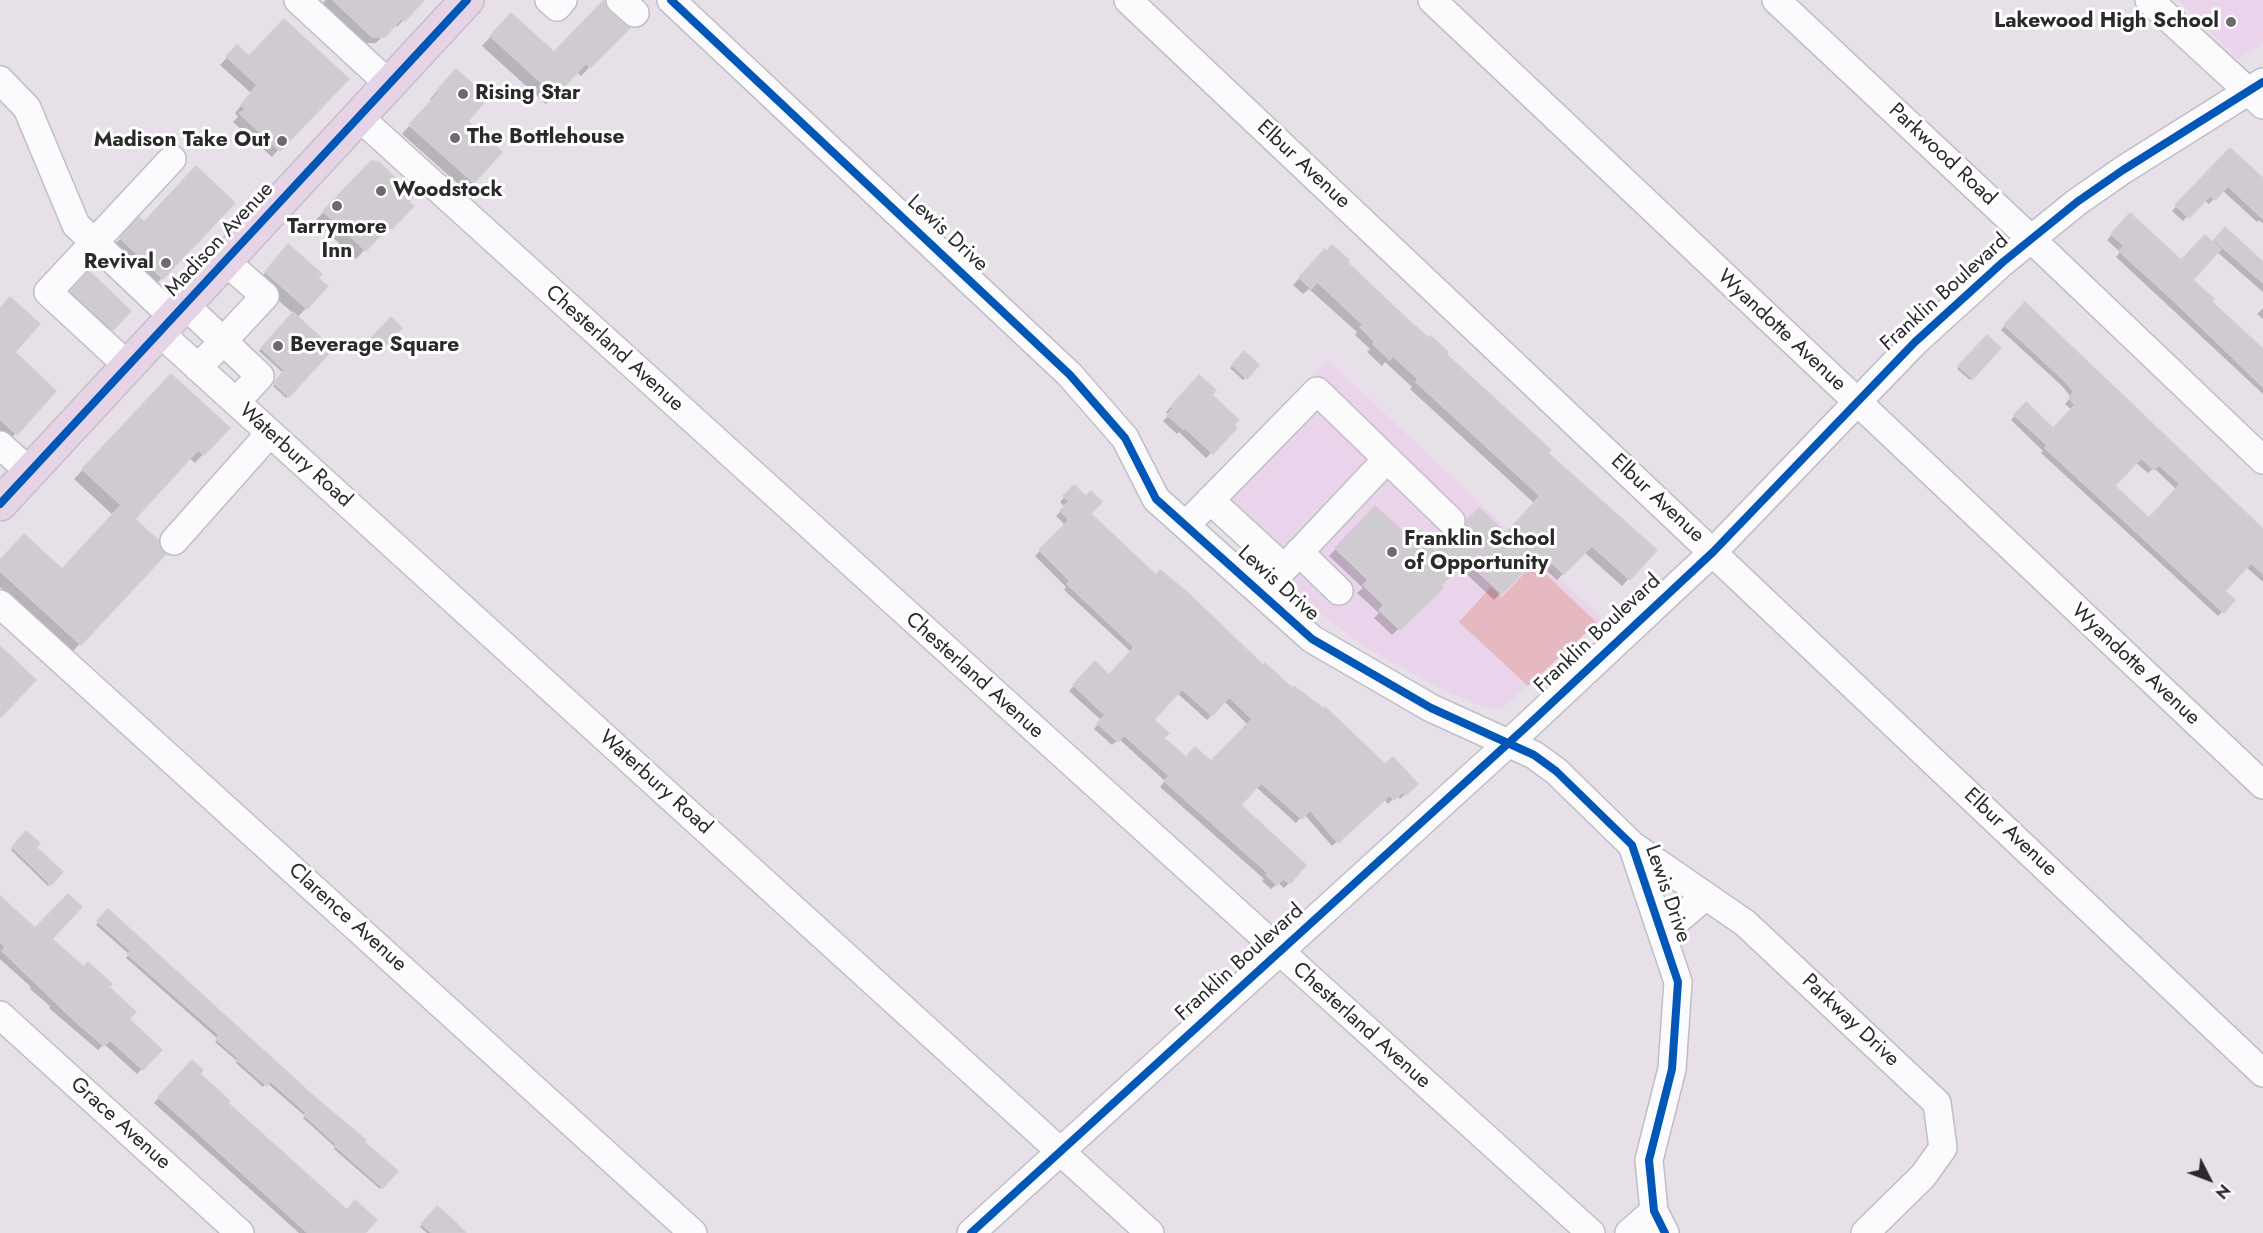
<!DOCTYPE html>
<html>
<head>
<meta charset="utf-8">
<style>
  body { margin:0 }
  #map { position:relative; width:2263px; height:1233px; overflow:hidden; background:#e7e0e9; font-family:Jost,sans-serif }
  canvas { display:block }
  .north { position:absolute; left:2179px; top:1149px; width:60px; height:60px; -webkit-text-stroke:4px #fff; paint-order:stroke; rotate:132deg; font-size:16px; font-weight:700; line-height:24px; text-align:center; color:#2a2a2a }
  .north::after { content:''; display:block; margin:auto; width:21px; height:27px; background:#2a2a2a; clip-path:polygon(50% 0,100% 100%,50% 72%,0 100%) }
</style>
</head>
<body>
<div id="map">
<canvas width="2263" height="1233"></canvas>
<div class="north">N</div>
</div>
<script>
const ctx = document.querySelector('canvas').getContext('2d');
ctx.lineJoin = 'round';
function fillPath(path, color) { ctx.fillStyle = color; ctx.fill(path, 'evenodd'); }
function strokePath(path, color, width, dash) { ctx.strokeStyle = color; ctx.lineWidth = width; ctx.lineCap = dash ? 'butt' : 'round'; ctx.setLineDash(dash || []); ctx.stroke(path); }
function write(font, color, halo, rows, align = 'center') {
  ctx.font = font + ' Jost,sans-serif'; ctx.lineWidth = 6; ctx.setLineDash([]); ctx.textBaseline = 'middle'; ctx.strokeStyle = halo; ctx.fillStyle = color; for (const [text, x, y, turn = 0] of rows) {
    ctx.save(); ctx.translate(x, y); ctx.rotate((+turn || 0) * Math.PI / 180); ctx.textAlign = isNaN(turn) ? turn : align; if (halo) ctx.strokeText(text, 0, 0); ctx.fillText(text, 0, 0); ctx.restore();
  }
}
const education = new Path2D(`
  M2178 0H2263V44L2238 59Z
  M1328 360 1602 618 1503 708 1489 709 1444 691 1360 644 1307 603 1196 501Z`);
const green = new Path2D(`
  M1534 563 1597 623 1528 686 1459 622 1491 587 1502 597Z`);
const shadow = new Path2D(`
  M326 0H422L397 27 394 24 376 43H363L322 4Z
  M609 13 628 28 581 76 576 71 546 104 482 46 502 24 554 54Z
  M237 47 249 57 279 149 272 157 233 122 238 117 235 113 251 93 220 65Z
  M448 79 466 121 473 182 465 190 402 134 432 101 430 99Z
  M2230 150 2263 181V224L2259 220 2257 222 2222 190 2209 204 2204 200 2183 221 2172 211Z
  M362 171 412 206 382 237 379 234 356 259 315 221Z
  M2130 215 2181 262 2212 243 2225 230 2261 263 2263 261V292L2216 251 2191 280 2210 302 2263 351V394L2116 257 2120 252 2107 240Z
  M139 220 144 224 162 278 154 286 112 247Z
  M1325 251 1345 262 1444 354 1546 453 1655 550 1622 586 1584 552 1557 580 1544 568 1541 572 1530 562 1494 600 1458 566 1439 586 1441 588 1392 635 1374 618 1379 613 1357 593 1363 588 1329 556 1375 508 1409 539 1435 553 1458 536 1460 530 1479 510 1506 535 1534 503 1410 389 1412 387 1385 362 1382 366 1367 352 1370 349 1355 335 1357 332 1309 289 1303 294 1293 285Z
  M280 255 316 278 306 308 297 318 331 349 286 398 273 386 283 373 259 351 294 314 257 282Z
  M89 273 129 311 103 338 63 301Z
  M2025 304 2263 530V582L2245 566 2223 591 2233 600 2218 616 2041 453 2043 451 2011 420 2026 404 2053 430 2072 410 2065 404 2071 397 2062 386 2001 330ZM2135 462 2148 473 2154 468 2177 490 2149 520 2113 486Z
  M2263 308V319L2257 314Z
  M0 309 13 352 54 391 8 442 0 435Z
  M391 319 400 328 374 354 366 345Z
  M1987 337 1999 348 1970 380 1957 369Z
  M1244 353 1257 365 1243 380 1230 368Z
  M1193 383 1210 395 1235 428 1206 458 1179 432 1177 434 1163 421 1169 415 1166 412Z
  M163 385 203 454 195 463 189 458 133 519 164 554 71 653 0 587V561L62 571 113 515 74 479Z
  M1074 487 1089 514 1155 576 1385 766 1416 784 1400 799 1397 795 1388 804 1384 799 1332 846 1304 814 1296 823 1256 787 1239 805 1289 883 1284 888 1278 883 1271 889 1262 881 1264 879 1160 787 1165 781 1119 739 1112 745 1094 729 1101 720 1069 691 1095 664 1109 676 1131 652 1064 590 1066 587 1035 556 1062 528 1064 524 1056 516 1065 507 1060 502ZM1177 693 1207 720 1224 701 1248 725 1211 763 1186 759 1162 738 1152 720Z
  M26 833 34 848 61 872 48 886 11 850Z
  M0 895 35 930 50 939 107 987 127 1019 160 1050 137 1074 104 1044 98 1050 49 1008 50 1006 30 989 31 987 0 959Z
  M108 911 395 1171 380 1189 334 1149 335 1147 303 1118 305 1116 267 1083 263 1087 236 1063 237 1061 215 1042 218 1039 126 958 129 954 96 925Z
  M186 1068 197 1074 366 1233H299L154 1103Z
  M437 1208 464 1233H427L420 1227Z`);
const building = new Path2D(`
  M333 0H424L405 21 402 18 385 37H376L371 36Z
  M604 0 610 12 630 28 590 68 586 63 556 96 490 36 511 13 554 52Z
  M284 19 349 79 280 151 239 113 246 110 241 105 257 85 226 56 237 45 249 56Z
  M456 69 488 98 468 121 502 152 474 183 409 125 439 92 437 90Z
  M2230 148 2263 178V219L2228 186 2215 200 2210 196 2189 218 2175 205Z
  M371 161 379 162 414 196 409 202 414 206 392 229 389 226 366 251 323 211Z
  M196 166 235 203 163 279 120 238 139 217 144 222Z
  M2130 213 2181 260 2205 235 2221 249 2193 280 2214 299 2212 302 2263 349V387L2175 302 2119 251 2124 246 2111 234Z
  M2225 227 2263 262V283L2214 240Z
  M288 244 322 274 318 278 328 286 307 309 265 272Z
  M1332 245 1349 260 1347 262 1407 319 1429 338 1431 336 1448 352 1446 354 1551 450 1548 453 1657 550 1630 580 1592 546 1564 574 1552 563 1549 566 1538 556 1502 594 1465 560 1441 586 1443 588 1400 630 1379 610 1384 605 1363 585 1368 580 1335 548 1375 506 1409 537 1414 532 1435 551 1452 536 1462 532 1466 521 1479 508 1506 533 1540 496 1416 382 1418 379 1393 356 1390 360 1373 344 1375 342 1360 327 1363 325 1325 289 1317 282 1311 289 1299 277 1325 249 1327 251Z
  M89 271 131 311 113 330 70 291Z
  M10 297 40 324 15 352 56 391 17 435 0 419V308Z
  M2025 302 2263 529V574L2251 563 2225 591 2235 600 2224 613 2045 448 2047 445 2014 415 2026 402 2053 428 2075 405 2069 398 2074 392 2066 382 2004 325ZM2141 458 2154 470 2159 465 2180 484 2149 518 2115 486Z
  M293 312 333 349 289 397 274 383 284 370 261 348Z
  M391 317 402 328 378 353 367 342Z
  M1987 335 2001 348 1973 379 1958 366Z
  M1244 351 1259 365 1247 379 1232 365Z
  M171 374 230 428 204 455 198 450 135 519 159 541V546L166 554 81 645 0 571V560L24 534 62 569 121 505 82 469Z
  M1199 375 1216 390 1212 395 1239 420 1234 425 1237 428 1213 454 1185 428 1183 429 1167 415 1173 408 1171 406Z
  M1074 485 1086 496 1091 491 1102 502 1091 514 1156 575 1160 570 1187 592 1263 665 1265 663 1292 688 1294 686 1324 709 1325 707 1385 764 1393 757 1418 784 1406 795 1403 792 1394 800 1390 795 1338 843 1310 810 1302 819 1261 783 1241 805 1306 865 1290 884 1283 879 1277 885 1266 875 1268 873 1164 781 1169 776 1124 735 1118 742 1097 723 1105 715 1073 685 1095 661 1109 675 1134 647 1067 584 1070 581 1039 550 1067 522 1068 518 1060 511 1069 501 1063 496ZM1182 689 1212 716 1229 697 1252 719 1211 761 1195 747 1186 757 1164 738 1169 733 1154 720Z
  M0 646 36 680 0 718Z
  M26 831 40 843 36 847 63 872 51 885 12 847Z
  M68 894 82 907 52 939 84 967 88 962 112 984 109 987 136 1012 129 1019 162 1050 143 1070 110 1040 104 1046 77 1023 2 951 5 947 0 942V896L35 928Z
  M108 909 318 1100 366 1140 364 1142 398 1171 383 1188 335 1146 336 1144 304 1115 306 1113 270 1081 267 1086 237 1060 238 1058 216 1039 219 1035 127 954 131 951 97 921Z
  M192 1060 203 1070 200 1074 230 1101 228 1103 347 1210 355 1200 377 1220 365 1233H308L158 1097Z
  M437 1206 451 1218 466 1233H432L421 1224Z`);
const minor = new Path2D(`
  M298 0 389 84
  M549 0 557 7 563 0
  M620 0 635 13
  M671 0 1070 375 1125 438 1156 499 1312 639 1431 708 1534 755 1556 771 1632 845 1678 982 1672 1069 1649 1160 1654 1211 1665 1233
  M1128 0 2263 1073
  M1432 0 2263 785
  M1776 0 2047 254 2263 460
  M2149 0 2263 105
  M0 80 27 108 76 225 173 317
  M359 117 1591 1233
  M185 305 260 376 236 402
  M159 332 1150 1233
  M128 366 48 292 172 159
  M198 368 265 296 225 261
  M0 445 30 472
  M1387 459 1451 521
  M1210 500 1284 568
  M1186 525 1317 391 1387 459 1261 593
  M174 541 270 433
  M1299 552 1339 591
  M0 604 693 1233
  M1632 845 1745 923 1937 1103 1943 1148 1923 1176 1865 1233
  M1662 933 1706 896
  M0 1015 240 1233
  M971 1233 1525 728 1713 552 1915 342 2003 262 2077 202 2123 170 2263 82
  M1629 1233 1654 1211`);
const major = new Path2D(`
  M0 504 467 0`);
const cycleway = new Path2D(`
  M671 0 1070 375 1125 438 1156 499 1312 639 1431 708 1534 755 1556 771 1632 845 1678 982 1672 1069 1649 1160 1654 1211 1665 1233
  M0 504 467 0
  M971 1233 1525 728 1713 552 1915 342 2003 262 2077 202 2123 170 2263 82`);
const markers = [
  [2231,22,6,"#6c6a6d"],
  [463,94,6,"#6c6a6d"],
  [455,138,6,"#6c6a6d"],
  [282,141,6,"#6c6a6d"],
  [381,191,6,"#6c6a6d"],
  [337,206,6,"#6c6a6d"],
  [166,263,6,"#6c6a6d"],
  [278,346,6,"#6c6a6d"],
  [1392,552,6,"#6c6a6d"]
];
const poiNames = [
  ["Lakewood High School",2219,22,"right"],
  ["Rising Star",475,94],
  ["The Bottlehouse",467,138],
  ["Madison Take Out",270,141,"right"],
  ["Woodstock",393,191],
  ["Tarrymore",337,228,"center"],
  ["Inn",337,252,"center"],
  ["Revival",154,263,"right"],
  ["Beverage Square",290,346],
  ["Franklin School",1404,540],
  ["of Opportunity",1404,564]
];
const streetNames = [
  ["Parkwood Road",1942,155,43],
  ["Elbur Avenue",1303,165,43],
  ["Lewis Drive",947,234,43],
  ["Madison Avenue",220,240,-47],
  ["Franklin Boulevard",1945,293,-42],
  ["Wyandotte Avenue",1781,331,43],
  ["Chesterland Avenue",614,349,42],
  ["Waterbury Road",295,456,42],
  ["Elbur Avenue",1657,499,43],
  ["Lewis Drive",1278,584,42],
  ["Franklin Boulevard",1598,634,-43],
  ["Wyandotte Avenue",2135,665,43],
  ["Chesterland Avenue",974,676,42],
  ["Waterbury Road",655,783,42],
  ["Elbur Avenue",2010,833,43],
  ["Lewis Drive",1667,894,71],
  ["Clarence Avenue",347,918,42],
  ["Franklin Boulevard",1240,963,-42],
  ["Parkway Drive",1850,1021,43],
  ["Chesterland Avenue",1361,1026,42],
  ["Grace Avenue",120,1124,42]
];
fillPath(education, '#ead4ec');
fillPath(green, '#e6b8bf');
fillPath(shadow, '#0003');
fillPath(building, '#d0cad1');
strokePath(building, '#d3ccd4', 1.5);
strokePath(minor, '#bfbfc1', 30);
strokePath(major, '#c4c1c4', 36);
strokePath(minor, '#fbfafc', 27);
strokePath(major, '#e7d3e6', 33);
strokePath(cycleway, '#0057b8', 8);
for (const [x, y, r, color] of markers) { const dot = new Path2D(); dot.arc(x, y, r, 0, 2 * Math.PI); ctx.fillStyle = color; ctx.fill(dot); strokePath(dot, '#fff', 2); }
write('bold 21px', '#2a2a2a', '#fff', poiNames, 'left');
write('21px', '#2a2a2a', '#fff', streetNames);
</script>
</body>
</html>
